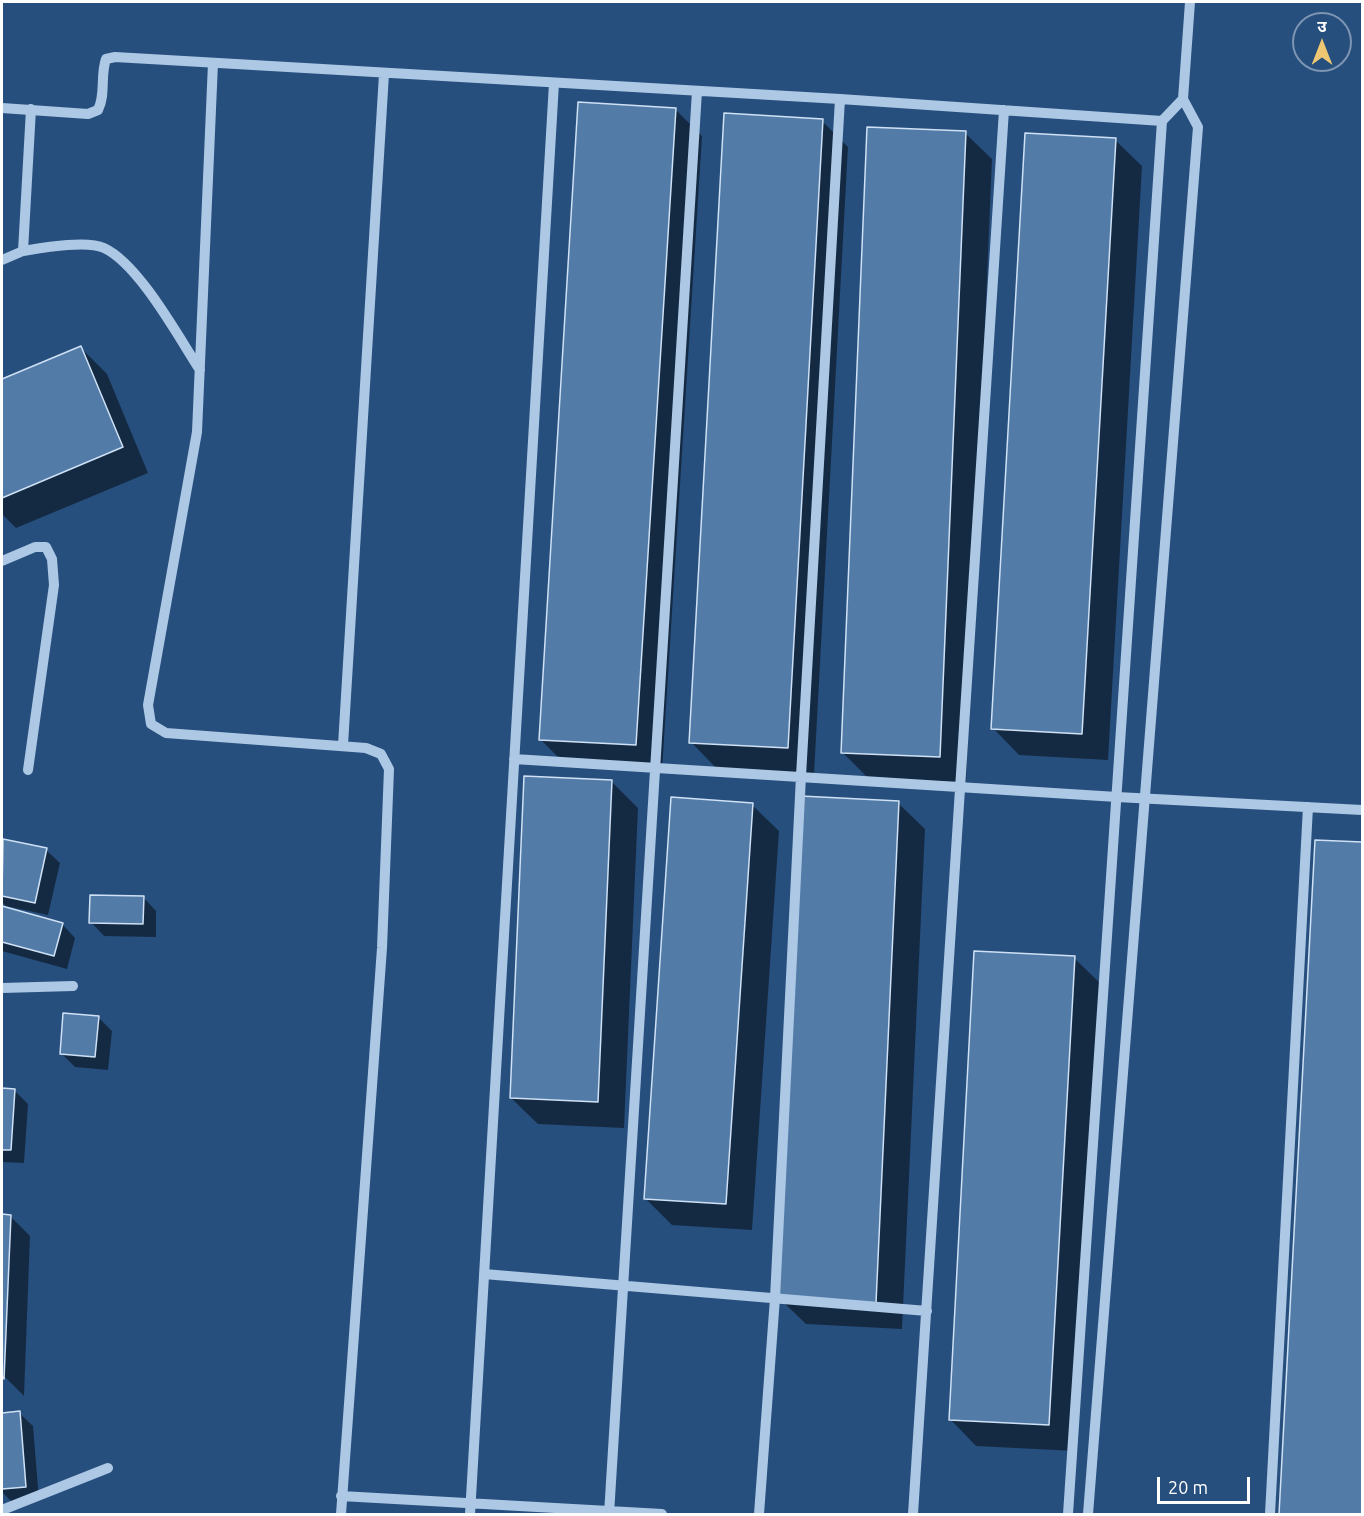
<!DOCTYPE html>
<html>
<head>
<meta charset="utf-8">
<style>
  body { margin:0 }
  #map { position:relative; width:1364px; height:1516px; overflow:hidden; background:#274f7e; font-family:Ubuntu,"Noto Sans Devanagari",sans-serif }
  canvas { display:block }
  .frame { position:absolute; inset:0; border:3px solid #fff; pointer-events:none }
  .north { position:absolute; left:1292px; top:12px; width:60px; height:60px; box-sizing:border-box; background:#274f7e; border:2px solid #7d95b2; border-radius:50%; rotate:0deg; font-size:16px; font-weight:700; line-height:24px; text-align:center; color:#fff }
  .north::after { content:''; display:block; margin:auto; width:21px; height:27px; background:#edc772; clip-path:polygon(50% 0,100% 100%,50% 72%,0 100%) }
  .scale { position:absolute; left:1157px; top:1477px; width:93px; height:27px; box-sizing:border-box; border:3px solid #fff; border-top:0; padding-left:8px; font-size:18px; line-height:21px; white-space:nowrap; color:#fff; -webkit-text-stroke:4px #274f7e; paint-order:stroke }
</style>
</head>
<body>
<div id="map">
<canvas width="1364" height="1516"></canvas>
<div class="frame"></div>
<div class="north">उ</div>
<div class="scale">20 m</div>
</div>
<script>
const ctx = document.querySelector('canvas').getContext('2d');
ctx.lineJoin = 'round';
function fillPath(path, color) { ctx.fillStyle = color; ctx.fill(path, 'evenodd'); }
function strokePath(path, color, width, dash) { ctx.strokeStyle = color; ctx.lineWidth = width; ctx.lineCap = dash ? 'butt' : 'round'; ctx.setLineDash(dash || []); ctx.stroke(path); }
const shadow = new Path2D(`
  M675 109 702 136 662 771 567 766 540 739Z
  M822 121 848 147 814 774 717 769 691 742Z
  M965 133 992 159 966 782 869 779 842 752Z
  M1115 140 1142 166 1108 760 1019 755 993 728Z
  M81 348 107 374 148 473 16 528 2 514V381Z
  M611 781 638 808 624 1128 538 1124 511 1098Z
  M898 803 925 829 902 1329 806 1324 779 1298Z
  M752 805 779 831 752 1230 672 1225 646 1199Z
  M4 841 46 850 60 863 48 915 6 906 2 902V853Z
  M1316 841 1362 844V1514H1280Z
  M143 897 156 911V937L104 936 91 922Z
  M2 908 62 924 75 938 67 969 2 951Z
  M1074 958 1101 984 1075 1451 976 1446 950 1419Z
  M99 1018 112 1031 108 1070 75 1067 61 1053Z
  M2 1089 14 1090 28 1104 24 1163 2 1162Z
  M2 1216H10L30 1236 24 1396 2 1374Z
  M19 1413 33 1426 39 1500 12 1502 2 1492V1414Z`);
const building = new Path2D(`
  M578 102 676 108 636 745 539 740Z
  M724 113 823 119 788 748 689 743Z
  M867 127 966 131 940 757 841 753Z
  M1025 133 1116 138 1082 734 991 729Z
  M81 346 123 447 2 498V379Z
  M524 776 612 780 598 1102 510 1098Z
  M801 796 899 801 876 1303 778 1298Z
  M671 797 753 803 726 1204 644 1199Z
  M3 839 47 848 35 903 2 896Z
  M1315 840 1362 842V1514H1279Z
  M90 895 144 896 143 924 89 923Z
  M2 906 63 923 54 956 2 942Z
  M974 951 1075 956 1049 1425 949 1420Z
  M63 1013 99 1016 95 1057 60 1054Z
  M2 1088 15 1089 11 1150H2Z
  M2 1214 11 1215 4 1379 2 1376Z
  M20 1411 26 1487 2 1489V1413Z`);
const minor = new Path2D(`
  M213 63 197 432 148 705 151 724 166 733 366 748 381 754 389 769 382 948 341 1514
  M2 108 88 114 98 110C106 94 100 76 106 59L115 57 840 99 1162 121
  M23 251C42 248 86 240 104 248 139 264 179 338 200 370
  M2 260 23 251 31 109
  M2 561 35 547H46L52 559 54 585 28 770
  M343 745 384 74
  M514 759 1117 797 1362 810
  M2 988 73 986
  M484 1274 927 1311
  M341 1496 662 1514
  M2 1510 108 1468
  M470 1514 554 83
  M609 1514 697 91
  M759 1514 775 1298 801 776 840 99
  M913 1514 1004 110
  M1068 1514 1162 121 1183 99
  M1088 1514 1198 127 1183 99 1190 2
  M1270 1514 1308 807`);
fillPath(shadow, '#0007');
fillPath(building, '#537ba8');
strokePath(building, '#cfe1f4', 1.5);
strokePath(minor, '#adc8e5', 10);
</script>
</body>
</html>
